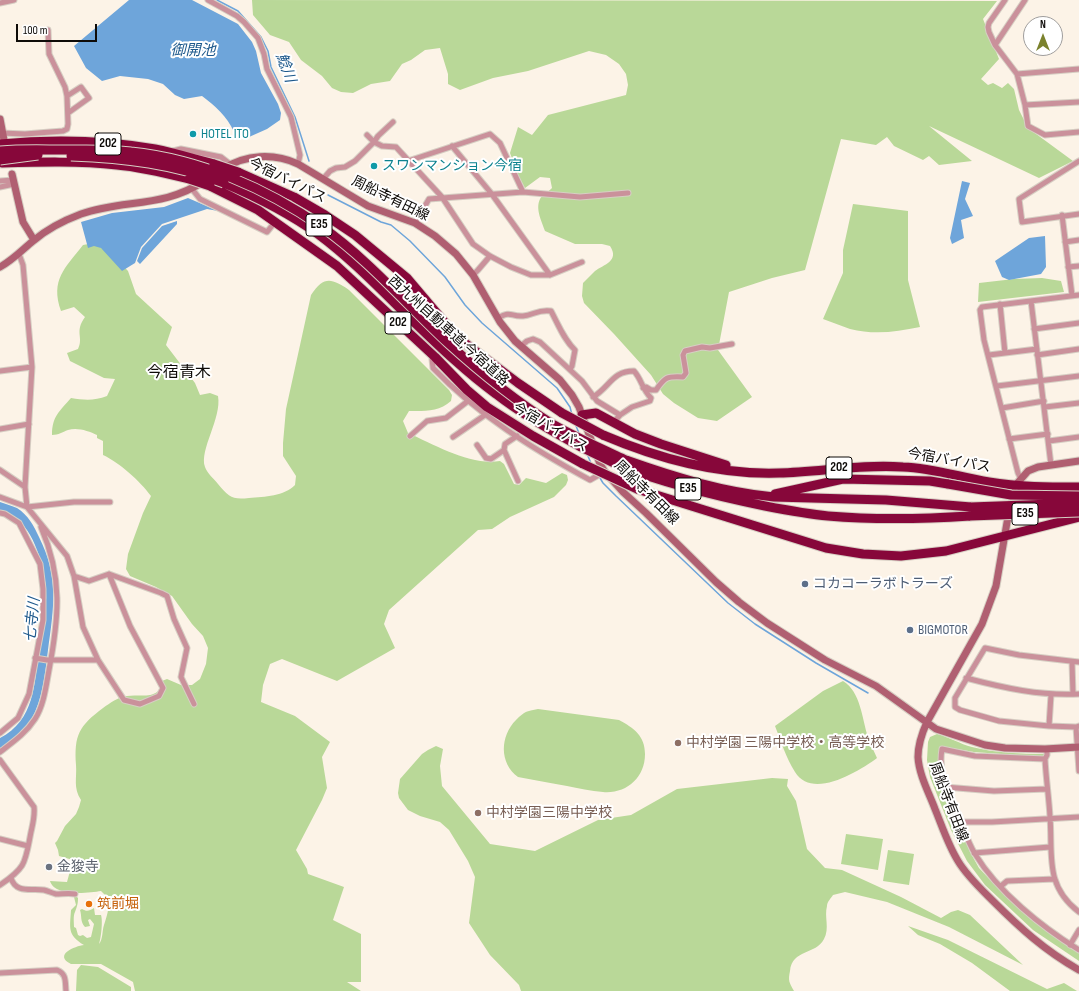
<!DOCTYPE html>
<html>
<head>
<meta charset="utf-8">
<style>
  body { margin:0 }
  #map { position:relative; width:1079px; height:991px; overflow:hidden; background:#fcf3e7; font-family:"Sofia Sans Condensed",sans-serif }
  canvas { display:block }
  .north { position:absolute; left:1023px; top:16px; width:40px; height:40px; box-sizing:border-box; background:#fff; border:1px solid #9f9d9c; border-radius:50%; rotate:0deg; font-size:11px; font-weight:700; line-height:16px; text-align:center; color:#0e0b08 }
  .north::after { content:''; display:block; margin:auto; width:14px; height:18px; background:#7b822d; clip-path:polygon(50% 0,100% 100%,50% 72%,0 100%) }
  .scale { position:absolute; left:16px; top:24px; width:81px; height:18px; box-sizing:border-box; border:2px solid #0e0b08; border-top:0; padding-left:5px; font-size:12px; line-height:14px; white-space:nowrap; color:#0e0b08; -webkit-text-stroke:3px #fff; paint-order:stroke }
</style>
</head>
<body>
<div id="map">
<canvas width="1079" height="991"></canvas>
<div class="north">N</div>
<div class="scale">100 m</div>
</div>
<script>
const ctx = document.querySelector('canvas').getContext('2d');
ctx.lineJoin = 'round';
function fillPath(path, color) { ctx.fillStyle = color; ctx.fill(path, 'evenodd'); }
function strokePath(path, color, width, dash) { ctx.strokeStyle = color; ctx.lineWidth = width; ctx.lineCap = dash ? 'butt' : 'round'; ctx.setLineDash(dash || []); ctx.stroke(path); }
function write(font, color, halo, rows, align = 'center') {
  ctx.font = font + ' "Sofia Sans Condensed","Noto Sans JP",sans-serif'; ctx.lineWidth = 4; ctx.setLineDash([]); ctx.textBaseline = 'middle'; ctx.strokeStyle = halo; ctx.fillStyle = color; for (const [text, x, y, turn = 0] of rows) {
    ctx.save(); ctx.translate(x, y); ctx.rotate((+turn || 0) * Math.PI / 180); ctx.textAlign = isNaN(turn) ? turn : align; if (halo) ctx.strokeText(text, 0, 0); ctx.fillText(text, 0, 0); ctx.restore();
  }
}
const green = new Path2D(`
  M252 0 997 1 983 19 999 59 981 79 988 85 993 83 1002 88 1008 83 1014 89 1019 110 1028 128 1073 161 1039 178 929 126 972 161 939 165 929 156 923 160 894 146 887 137 876 145 841 139 805 270 772 278 729 292 718 350 752 397 717 421 698 418 674 403 663 394 651 375 614 334 584 303 582 296 583 283C587 279 591 275 595 271 603 265 620 261 610 246L602 244H575L545 231C542 222 535 209 540 199 542 195 549 191 552 188L550 178 540 177 525 188 517 173 519 168 514 164 510 153 518 127 532 135 548 115 626 95 628 85 626 74 619 64 606 55 589 51 528 71 493 78 460 90 448 84V74L440 48 425 50 411 60 402 64 390 81 371 84 353 93 341 92 332 88 322 76 301 60 289 42 270 35 253 15Z
  M853 204 908 211V280L920 327C896 332 874 335 850 329 841 326 832 322 823 319L843 273V250Z
  M94 243 115 257 128 271 136 294 172 327 166 345 195 383 200 395 210 393 218 396C222 418 199 450 205 467 207 473 214 479 218 484 229 497 232 500 249 498 265 497 284 496 295 485L296 476 283 456V443L286 409 311 295C324 276 331 278 349 290L449 390 452 395 451 401C439 412 425 411 409 411L403 421 408 433C435 445 471 466 500 461L504 464 514 484 519 485 526 478 546 483 562 473 567 475 568 480 566 485 554 497 510 517 492 529 478 530 389 610 384 624 395 648 337 681 282 659 270 664 263 685 261 702 295 716 330 742 322 757 327 788 322 800 296 850 307 869 308 874 344 887 333 920 361 934V982H347L361 991H135L133 982 101 964H71C53 955 75 946 84 945 67 935 70 928 71 910L76 905 74 897 76 896 78 898C78 904 77 906 75 912 73 916 74 922 74 927L76 928 78 935 80 936 83 935 87 938 91 937 94 924 90 919 88 920 90 926 85 927C80 922 82 916 80 910L82 909C87 912 89 911 94 908L95 915H101C103 921 101 939 99 944 103 939 102 931 104 925 107 916 109 909 109 899L101 891C88 893 55 897 50 881L67 882 73 860 59 856 58 850 55 843 57 841 65 826 76 814 79 807 81 800C73 788 77 778 76 765 74 735 79 726 103 708 110 703 118 697 127 696 136 694 149 698 157 692 161 690 161 685 162 681L167 679 181 685H192L200 679 206 664 208 648 203 636 192 624 172 596 156 587 130 576 126 569 128 554 143 513 151 496C140 481 120 463 103 455V441L97 438V435C89 431 77 427 68 430 62 432 59 435 52 435 52 416 60 411 71 398 84 400 94 401 107 396L115 379 104 378 70 361 67 353 78 349C84 337 74 332 85 317L74 307 61 311C50 280 65 268 83 245Z
  M1042 278 1061 281 1064 292 978 302 979 283 1014 279Z
  M843 681C861 692 862 719 868 737 870 744 874 751 877 758 858 772 812 800 795 772 786 758 781 741 775 726L823 691Z
  M538 709 619 720C634 728 645 736 645 754 645 778 626 794 603 792 591 791 578 788 567 786 550 783 534 780 518 777 499 763 500 736 516 720 520 716 524 712 529 711 531 710 535 710 538 709Z
  M937 734C949 737 960 744 972 747 996 753 1020 754 1045 754V756L1042 757 974 752 940 746 938 763 941 781 970 852 979 868 994 884 1034 922 1079 953V961L1033 930 985 885 967 861 951 830 930 777 927 760 928 742 930 737Z
  M436 746 443 749 440 766 442 786 490 844 535 851 598 820 631 815 677 789 772 778 788 779 787 786 796 801 807 849 825 868 842 870 901 897 941 918 951 912 958 910 970 915 1023 965 949 927 887 902 845 892 833 895C831 898 827 902 827 906 824 917 830 928 824 939 816 955 792 949 790 971 788 981 789 982 794 991H521L519 985 490 955 469 923 475 877 468 861 449 830 440 822 420 816 408 810 399 798 398 793 400 779 422 754 428 750Z
  M846 834 883 839 878 870 841 864Z
  M888 850 914 854 909 885 883 881Z
  M908 926 948 940 1047 989 1064 983 1077 991H1010L972 963 940 944 918 935Z
  M81 965 98 967 131 987V991H76L77 970Z`);
const water = new Path2D(`
  M129 0H192L238 24 252 42 256 51 261 73 278 104 281 113 280 120 267 129 249 137 234 132C227 116 215 106 202 96L184 99 175 95 163 84 148 79 120 76 102 81 86 68 74 46Z
  M962 181 970 183 965 199 973 216 961 220 964 238 952 244 950 238Z
  M188 198 218 211 207 209 162 224 141 247 135 263 122 271 101 248 94 246 88 248 81 222 112 213 164 207Z
  M177 221V224L140 264 137 261 142 248 162 226Z
  M1045 236 1046 267 1041 274 1009 280 1002 277 995 261 1029 238Z
  M0 502C6 504 12 506 17 508 28 515 34 526 39 537 59 577 54 607 48 650 45 673 43 699 31 720 23 733 12 740 0 749V738C35 720 34 684 39 651 42 631 47 610 46 590 45 569 34 529 14 517 10 514 4 513 0 512Z`);
const stream = new Path2D(`
  M217 0 238 11 261 37 268 51 271 67 295 117 309 161
  M328 195 381 222 391 225 410 241 445 277 465 305 482 323 557 388 570 407 572 415
  M576 426 579 433
  M587 454 591 463
  M600 478 603 483 616 496 728 603 755 624 816 663 868 693`);
const street = new Path2D(`
  M208 0 237 16 244 22 258 38 264 54 267 69 291 117 300 155 298 164
  M1025 0 995 45 1017 74 1079 69
  M0 3 14 0
  M995 45 989 32 988 27 989 23 1005 0
  M1017 74 1025 105 1028 126 1045 135 1079 132
  M67 96 81 87 89 98 68 113
  M1025 105 1079 102
  M1 133 25 134 63 131 67 129 68 124 67 96 65 87 49 54 48 30
  M367 135 374 142 378 136 393 122
  M452 146 491 193 550 275
  M173 151 181 149 221 157 230 164
  M408 161 490 134 500 143 523 192
  M1079 161 1019 199 1022 222 1079 214
  M323 179 330 171 336 168 345 167 355 161 374 142 382 146 396 147 442 197 473 244 490 256 511 267 531 275H550L582 262
  M0 181 13 180
  M0 187 14 184
  M192 189 200 199 267 232 275 222
  M1062 215 1072 295
  M415 223 429 199 523 192 580 197 628 193
  M1065 242 1079 240
  M19 254 23 265 32 367 25 487 27 507
  M1068 267 1079 266
  M473 275 478 270 490 256
  M1031 301 1051 465
  M1000 304 1005 353
  M498 318C512 310 510 317 523 316 534 315 538 309 551 311 558 324 564 340 575 350L572 366 570 369
  M1034 329 1079 323
  M521 346 527 341 533 339 540 342 582 381 597 401 620 415 614 422
  M989 355 1037 349
  M1037 355 1079 349
  M435 357 432 359 433 368C478 415 533 449 590 480L604 472
  M0 371 32 367
  M997 386 1079 376
  M643 388 646 387 651 390H656C665 377 667 376 683 377L686 373 683 355 685 351 702 347 710 348 732 344
  M593 397C610 387 612 371 634 371 642 380 642 389 651 398L650 401 632 407 620 415
  M1045 407 1079 403
  M1002 408 1044 401
  M0 429 29 424
  M410 436 427 421 446 418 468 401
  M517 436 505 444 504 450 518 481
  M453 437 485 415
  M1009 439 1048 434
  M1049 441 1079 437
  M477 445 486 458 491 459 504 450
  M0 470 25 487
  M1021 479 1018 473 984 340 980 310 982 307 1079 295
  M0 497 27 507 67 556 74 576 83 627 98 660 124 700 140 704 159 696 163 688 130 626 109 574
  M27 507 74 502H110
  M0 513 5 514 19 523 40 564 43 589V620L29 694 18 718 0 733
  M74 576 89 581 109 574 161 593 167 596 174 619 187 648 181 677 194 704
  M35 658 47 660H98
  M1072 662 1073 694
  M966 678C1004 688 1040 696 1079 694
  M1049 726 1051 695
  M1079 726 1076 727 1079 771
  M1076 727 1049 726 999 721 960 710 955 707V698L985 648 1019 655 1079 662
  M1047 749V755L1045 759C1046 779 1049 798 1050 817 1053 855 1044 885 1079 912
  M0 752C13 742 26 733 35 719 44 705 46 686 49 670 59 617 63 578 41 527
  M1045 759 975 756 942 749C938 772 947 791 957 812 963 826 967 841 975 854 998 892 1042 927 1079 950
  M0 760 34 807C35 816 33 823 31 832 25 862 27 867 0 885
  M945 787 994 791 1047 789
  M961 822H992L1079 817
  M0 839 28 846
  M974 853 1050 847
  M11 878C16 894 31 888 44 890 48 891 52 893 56 894 62 894 69 893 75 894
  M1001 886 1007 881 1055 879
  M1070 945 1079 930
  M0 973 57 970C67 974 65 982 66 991`);
const secondary = new Path2D(`
  M0 119 4 140
  M223 169C246 154 274 153 298 164L368 206 415 223 435 236 456 254 473 275 500 322 515 341 560 380 572 395 579 407 600 464 605 472 623 492 646 513 716 582 739 602 767 623 825 660 876 686 936 729 985 745 1005 748 1045 749 1079 747
  M12 174 23 222 34 240
  M0 267C13 260 22 250 33 241 47 229 65 220 81 214 124 199 164 208 204 181
  M1014 487 1028 471 1038 467 1079 461
  M1009 511 996 586 982 624 927 722C922 733 918 745 918 757 919 775 929 793 935 809 942 826 948 845 958 861 967 876 980 888 992 900 1020 928 1044 950 1079 970`);
const highway = new Path2D(`
  M0 144C51 139 104 140 155 149 175 153 194 159 214 164
  M2 163C40 162 79 161 117 165 141 167 165 173 189 179
  M238 172 294 197 325 215 355 235 407 278 457 337 518 383 562 413
  M224 183C257 197 289 213 318 234 353 260 383 292 414 322 440 347 467 373 496 394 523 415 551 431 581 447
  M210 186 258 210 337 266 435 357 467 390 487 407 533 436 583 464
  M582 415 596 413 635 434 661 444 726 465
  M603 435C659 459 718 475 779 473 820 472 861 464 903 467 933 468 959 477 989 482 1019 487 1049 487 1079 487
  M626 460C674 477 723 492 774 497L886 500 971 507
  M620 466C667 484 716 496 765 506 786 510 807 514 828 516 876 520 923 519 970 516
  M637 489 826 548 863 554 901 556 946 551 1079 517
  M775 494 843 479 930 481 948 484`);
const highwayBridge = new Path2D(`
  M0 151C22 149 44 150 65 150 87 150 109 149 131 152 199 159 266 188 322 227 369 260 406 304 448 343 481 373 516 401 554 425 577 438 602 449 626 460
  M71 156C125 158 174 164 224 183
  M0 160 38 155
  M214 164 238 172
  M189 179 210 186
  M562 413 603 435
  M581 447 620 466
  M583 464 637 489
  M948 484 1011 495 1079 496
  M971 507 1079 503
  M970 516 1079 512`);
const markers = [
  [193,134,4,"#0f9aa8"],
  [374,166,4,"#0f9aa8"],
  [805,584,4,"#5c6f8a"],
  [910,630,4,"#5c6f8a"],
  [678,743,4,"#8d6e63"],
  [478,813,4,"#8d6e63"],
  [49,867,4,"#6b7280"],
  [89,904,4,"#e8710a"]
];
const shields = [
  [108,144,26],
  [319,225,26],
  [398,323,26],
  [839,468,26],
  [688,489,26],
  [1025,514,26]
];
const shieldNames = [
  ["202",108,144],
  ["E35",319,225],
  ["202",398,323],
  ["202",839,468],
  ["E35",688,489],
  ["E35",1025,514]
];
const cultureNames = [
  ["HOTEL ITO",201,134],
  ["スワンマンション今宿",382,166]
];
const streetNames = [
  ["今宿バイパス",287,181,26],
  ["周船寺有田線",390,199,26],
  ["西九州自動車道;今宿道路",448,331,42],
  ["今宿バイパス",550,428,30],
  ["今宿バイパス",949,461,10],
  ["周船寺有田線",646,493,45],
  ["周船寺有田線",948,802,69]
];
const serviceNames = [
  ["コカコーラボトラーズ",813,584],
  ["BIGMOTOR",918,630]
];
const educationNames = [
  ["中村学園 三陽中学校・高等学校",686,743],
  ["中村学園三陽中学校",486,813]
];
const worshipNames = [
  ["金狻寺",57,867]
];
const foodNames = [
  ["筑前堀",97,904]
];
const waterNames = [
  ["御開池",193,51],
  ["鯰川",285,68,70],
  ["七寺川",33,620,-84]
];
const quarterNames = [
  ["今宿青木",179,373]
];
fillPath(green, '#b9d898');
fillPath(water, '#6ea5da');
strokePath(stream, '#6ea5da', 1.5);
strokePath(street, '#d6cec3', 7);
strokePath(secondary, '#d6cec3', 9);
strokePath(highway, '#d6cec3', 11);
strokePath(street, '#ca919b', 5);
strokePath(secondary, '#b05f71', 7);
strokePath(highway, '#87073a', 9);
strokePath(highwayBridge, '#d6cec3', 11, []);
strokePath(highwayBridge, '#87073a', 9);
for (const [x, y, r, color] of markers) { const dot = new Path2D(); dot.arc(x, y, r, 0, 2 * Math.PI); ctx.fillStyle = color; ctx.fill(dot); strokePath(dot, '#fff', 1.5); }
for (const [x, y, w] of shields) { const box = new Path2D(); box.roundRect(x - w / 2, y - 11, w, 22, 3); ctx.fillStyle = '#fff'; ctx.fill(box); strokePath(box, '#0e0b08', 1); }
write('bold 13px', '#0e0b08', null, shieldNames);
write('14px', '#0d838f', '#fff', cultureNames, 'left');
write('14px', '#0e0b08', '#fff', streetNames);
write('14px', '#4e5e75', '#fff', serviceNames, 'left');
write('14px', '#785e54', '#fff', educationNames, 'left');
write('14px', '#5b616d', '#fff', worshipNames, 'left');
write('14px', '#c56008', '#fff', foodNames, 'left');
write('italic 15px', '#1e598c', '#fff', waterNames);
write('16px', '#0e0b08', '#fff', quarterNames);
</script>
</body>
</html>
